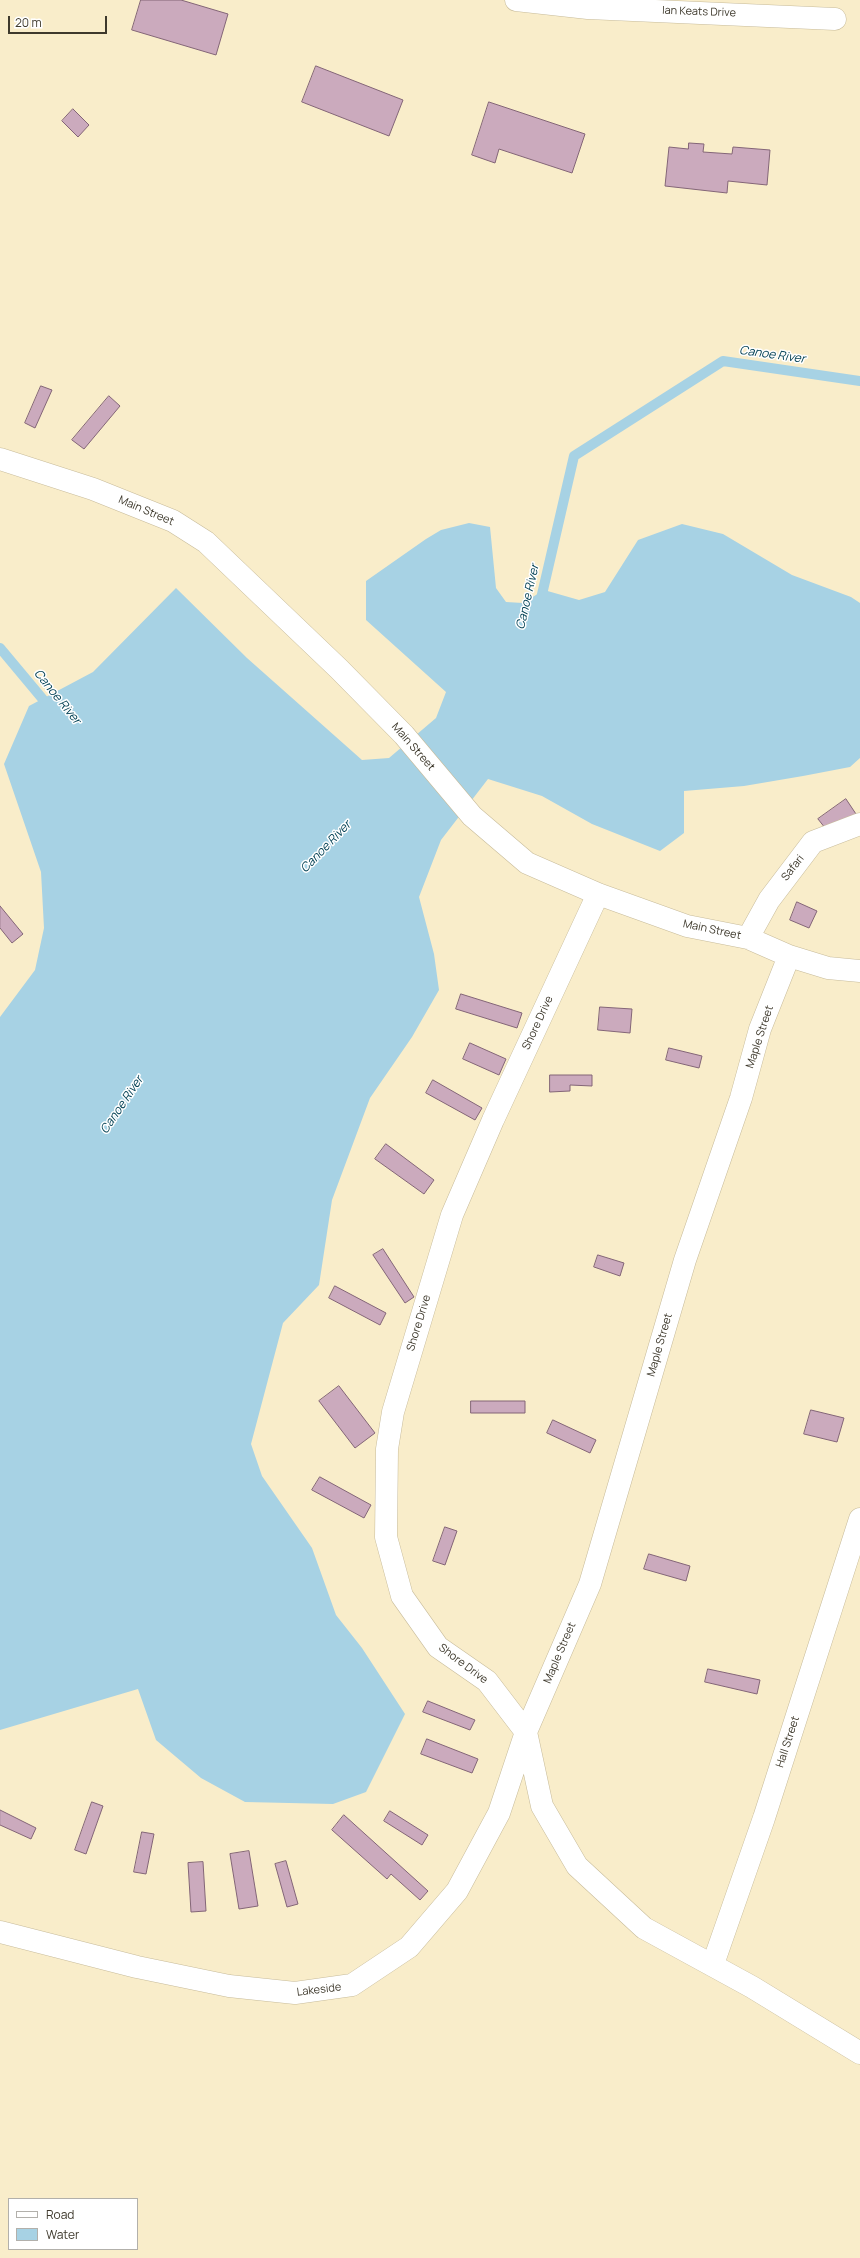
<!DOCTYPE html>
<html>
<head>
<meta charset="utf-8">
<style>
  body { margin:0 }
  #map { position:relative; width:860px; height:2258px; overflow:hidden; background:#f9edca; font-family:Manrope,sans-serif }
  canvas { display:block }
  .legend { position:absolute; left:8px; top:2198px; width:130px; height:52px; box-sizing:border-box; background:#fff; border:1px solid #b2b0ab; margin:0; padding:5px 7px; list-style:none; font-size:12px; color:#3e392c }
  .legend li { display:flex; align-items:center; gap:8px; height:20px }
  .legend b { width:20px; border:1px solid #b2b0ab }
  .scale { position:absolute; left:8px; top:16px; width:99px; height:18px; box-sizing:border-box; border:2px solid #3e392c; border-top:0; padding-left:5px; font-size:12px; line-height:14px; white-space:nowrap; color:#3e392c; -webkit-text-stroke:3px #fff; paint-order:stroke }
</style>
</head>
<body>
<div id="map">
<canvas width="860" height="2258"></canvas>
<ul class="legend">
<li><b style="height:5px;background:#fff"></b>Road</li>
<li><b style="height:11px;background:#a7d2e4"></b>Water</li>
</ul>
<div class="scale">20 m</div>
</div>
<script>
const ctx = document.querySelector('canvas').getContext('2d');
ctx.lineJoin = 'round';
function fillPath(path, color) { ctx.fillStyle = color; ctx.fill(path, 'evenodd'); }
function strokePath(path, color, width, dash) { ctx.strokeStyle = color; ctx.lineWidth = width; ctx.lineCap = dash ? 'butt' : 'round'; ctx.setLineDash(dash || []); ctx.stroke(path); }
function write(font, color, halo, rows, align = 'center') {
  ctx.font = font + ' Manrope,sans-serif'; ctx.lineWidth = 3; ctx.setLineDash([]); ctx.textBaseline = 'middle'; ctx.strokeStyle = halo; ctx.fillStyle = color; for (const [text, x, y, turn = 0] of rows) {
    ctx.save(); ctx.translate(x, y); ctx.rotate((+turn || 0) * Math.PI / 180); ctx.textAlign = isNaN(turn) ? turn : align; if (halo) ctx.strokeText(text, 0, 0); ctx.fillText(text, 0, 0); ctx.restore();
  }
}
const water = new Path2D(`
  M469 523 490 527 496 588 506 602 523 603 544 590 579 600 605 592 638 540 682 524 723 534 792 575 851 597 860 603V758L850 767 803 776 744 786 684 791V833L660 851 592 824 542 796 488 779 441 840 419 897 434 954 439 990 412 1037 370 1098 332 1200 319 1285 283 1323 251 1444 262 1476 312 1548 336 1615 362 1648 405 1714 366 1792 333 1804 245 1802 201 1778 156 1740 138 1689 0 1730V1017L35 970 44 928 41 872 4 764 29 706 93 672 176 588 247 658 362 760 389 758 436 718 446 692 366 620V581L426 539 441 530Z`);
const stream = new Path2D(`
  M540 603 574 456 723 361 860 381
  M0 648 51 709`);
const building = new Path2D(`
  M141 0H181L228 14 216 55 132 30Z
  M316 66 403 100 389 136 302 102Z
  M489 102 585 134 572 173 499 149 495 163 472 155Z
  M73 109 89 125 78 137 62 121Z
  M689 143 704 144 703 152 732 154 733 147 770 150 767 185 728 181 727 193 665 186 669 147 688 149Z
  M41 386 52 390 35 428 25 423Z
  M109 396 120 406 84 449 72 440Z
  M846 799 856 814 829 833 818 819Z
  M797 902 817 911 809 928 790 920Z
  M0 906 23 934 12 943 0 928Z
  M461 994 522 1013 517 1028 456 1009Z
  M600 1007 632 1009 630 1033 598 1030Z
  M470 1043 506 1059 499 1075 463 1059Z
  M669 1048 702 1056 699 1068 666 1060Z
  M550 1075H592V1086L570 1085V1091L550 1092Z
  M433 1080 482 1108 475 1120 426 1093Z
  M386 1144 434 1180 424 1194 375 1159Z
  M383 1249 414 1297 405 1303 373 1255Z
  M598 1255 624 1263 620 1276 594 1267Z
  M335 1286 386 1313 380 1325 329 1298Z
  M339 1386 375 1433 355 1448 319 1401Z
  M471 1401H525V1413H471Z
  M811 1410 844 1418 837 1442 804 1434Z
  M553 1420 596 1440 590 1453 547 1433Z
  M320 1477 371 1505 364 1518 312 1490Z
  M445 1527 457 1531 445 1565 433 1561Z
  M649 1554 690 1566 686 1581 644 1569Z
  M708 1669 760 1680 757 1694 705 1682Z
  M428 1701 475 1720 470 1730 423 1712Z
  M427 1739 478 1759 472 1773 421 1754Z
  M92 1802 103 1806 86 1854 75 1850Z
  M0 1810 36 1828 31 1839 0 1825Z
  M390 1811 428 1835 422 1845 384 1821Z
  M344 1815 428 1891 420 1900 391 1874 387 1879 332 1830Z
  M142 1832 154 1834 146 1874 134 1872Z
  M249 1851 258 1906 239 1909 230 1854Z
  M286 1861 298 1904 287 1907 275 1864Z
  M203 1862 206 1911 191 1912 188 1863Z`);
const minor = new Path2D(`
  M516 0 588 8 835 19
  M0 459 93 489 173 521 206 542 339 669 404 735 472 816 527 863 598 894 687 926 748 938 789 956 828 968 860 971
  M598 894 493 1120 452 1215 393 1412 387 1449 386 1537 402 1596 438 1647 487 1681 526 1732 542 1806 577 1866 644 1928 752 1987 860 2053
  M748 938 769 900 813 842 860 824
  M0 1932 137 1967 229 1986 295 1993 352 1985 409 1947 457 1891 499 1813 526 1732 590 1584 685 1260 741 1098 760 1029 789 956
  M713 1964 764 1818 860 1519`);
const streetNames = [
  ["Ian Keats Drive",699,12,2],
  ["Main Street",146,511,23],
  ["Main Street",413,747,49],
  ["Safari",793,868,-52],
  ["Main Street",712,930,12],
  ["Shore Drive",538,1023,-65],
  ["Maple Street",760,1037,-72],
  ["Shore Drive",419,1323,-73],
  ["Maple Street",660,1345,-74],
  ["Maple Street",560,1653,-67],
  ["Shore Drive",463,1664,37],
  ["Hall Street",788,1742,-72],
  ["Lakeside",319,1990,-7]
];
const waterNames = [
  ["Canoe River",772,355,8],
  ["Canoe River",528,597,-77],
  ["Canoe River",57,697,51],
  ["Canoe River",326,847,-46],
  ["Canoe River",122,1105,-56]
];
fillPath(water, '#a7d2e4');
strokePath(stream, '#a7d2e4', 10);
fillPath(building, '#cbaabd');
strokePath(building, '#836577', 1);
strokePath(minor, '#c7bb9a', 23);
strokePath(minor, '#fff', 22);
write('11px', '#3e392c', '#fff', streetNames);
write('italic 12px', '#044255', '#fff', waterNames);
</script>
</body>
</html>
